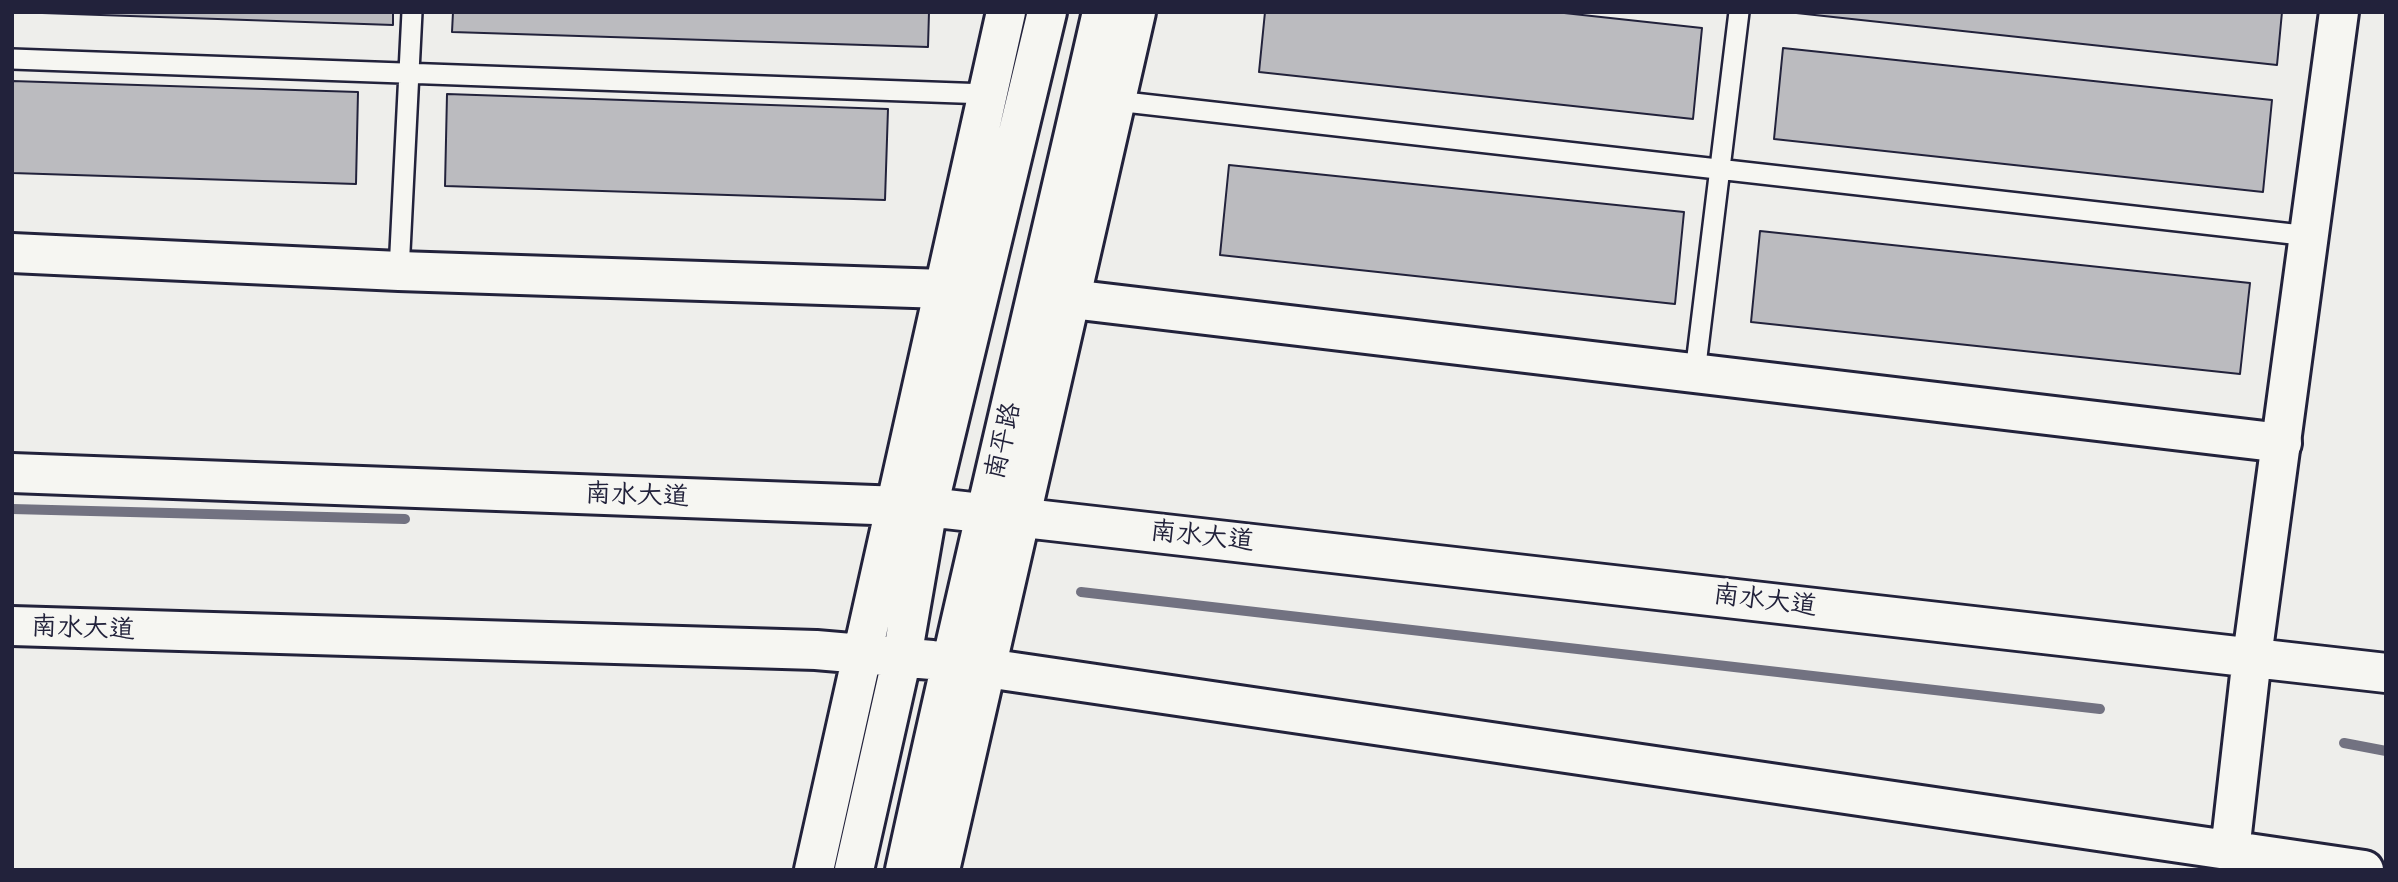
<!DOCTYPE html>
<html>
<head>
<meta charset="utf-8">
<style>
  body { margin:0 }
  #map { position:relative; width:2398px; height:882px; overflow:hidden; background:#eeeeeb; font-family:"Shantell Sans",sans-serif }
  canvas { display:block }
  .frame { position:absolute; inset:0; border:14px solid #22223b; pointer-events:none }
</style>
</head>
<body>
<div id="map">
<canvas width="2398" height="882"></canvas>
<div class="frame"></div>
</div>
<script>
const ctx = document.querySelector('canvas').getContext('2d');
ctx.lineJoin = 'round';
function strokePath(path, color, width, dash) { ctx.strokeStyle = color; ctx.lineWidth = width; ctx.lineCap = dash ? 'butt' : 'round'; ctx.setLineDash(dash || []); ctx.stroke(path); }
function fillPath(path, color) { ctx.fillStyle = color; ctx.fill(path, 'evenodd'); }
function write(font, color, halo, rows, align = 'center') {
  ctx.font = font + ' "Shantell Sans","LXGW WenKai TC",sans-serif'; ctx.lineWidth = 7; ctx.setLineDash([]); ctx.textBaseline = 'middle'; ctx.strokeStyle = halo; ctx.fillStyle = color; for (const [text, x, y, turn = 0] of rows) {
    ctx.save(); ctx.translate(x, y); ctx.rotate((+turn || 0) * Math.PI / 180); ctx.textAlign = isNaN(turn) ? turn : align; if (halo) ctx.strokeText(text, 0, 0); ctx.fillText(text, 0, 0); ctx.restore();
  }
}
const stream = new Path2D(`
  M12 509 405 519
  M1081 592 2100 709
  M2344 743 2386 751`);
const building = new Path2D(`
  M13 12H393V25Z
  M453 12H929L928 47 452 32Z
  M1265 12H1555L1702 28 1693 119 1259 72Z
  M1787 12H2282L2277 65Z
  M1783 48 2272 100 2263 192 1774 139Z
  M12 81 358 92 356 184 12 173Z
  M447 94 888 109 885 200 445 186Z
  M1229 165 1684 212 1675 304 1220 255Z
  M1760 231 2250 283 2240 374 1751 322Z`);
const lane = new Path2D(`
  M12 59 987 94
  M1116 101 2310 236
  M399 271 412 12
  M1695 373 1739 12`);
const street = new Path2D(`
  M12 253 399 271 944 289
  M1071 299 2282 443`);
const secondary = new Path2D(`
  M12 473 928 507 2386 673
  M12 626 816 650 932 660 2364 870
  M2230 851 2252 657 2339 12
  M814 870 1006 12
  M854 870 902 657 928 507 1047 12
  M905 870C967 583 1037 298 1102 12
  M940 870 1136 12`);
const streetNames = [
  ["南平路",1004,441,-77],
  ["南水大道",637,496,2],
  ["南水大道",1202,537,6],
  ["南水大道",1765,601,7],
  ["南水大道",83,629,2]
];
strokePath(stream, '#727281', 10);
fillPath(building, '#bbbbbf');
strokePath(building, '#22223b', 2);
strokePath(lane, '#22223b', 24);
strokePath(street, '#22223b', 44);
strokePath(secondary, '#22223b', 44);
strokePath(lane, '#f6f6f2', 19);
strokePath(street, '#f6f6f2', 38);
strokePath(secondary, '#f6f6f2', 38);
write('26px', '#22223b', '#f6f6f2', streetNames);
</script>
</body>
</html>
